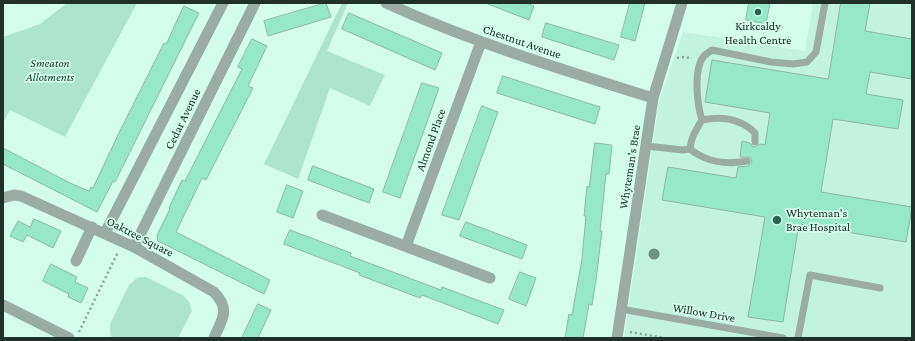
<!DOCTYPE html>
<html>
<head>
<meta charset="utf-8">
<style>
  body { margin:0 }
  #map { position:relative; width:915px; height:341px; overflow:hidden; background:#d4feec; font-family:"Crimson Pro",serif }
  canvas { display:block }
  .frame { position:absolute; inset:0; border:4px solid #20302a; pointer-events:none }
</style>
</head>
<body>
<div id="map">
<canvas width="915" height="341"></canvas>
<div class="frame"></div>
</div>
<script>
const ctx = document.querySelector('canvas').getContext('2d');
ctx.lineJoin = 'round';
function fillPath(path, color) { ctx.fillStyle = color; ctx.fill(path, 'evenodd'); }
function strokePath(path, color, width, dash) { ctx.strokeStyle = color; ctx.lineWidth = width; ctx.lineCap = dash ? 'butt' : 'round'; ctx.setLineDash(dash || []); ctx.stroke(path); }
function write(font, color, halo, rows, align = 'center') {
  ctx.font = font + ' "Crimson Pro",serif'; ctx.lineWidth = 3.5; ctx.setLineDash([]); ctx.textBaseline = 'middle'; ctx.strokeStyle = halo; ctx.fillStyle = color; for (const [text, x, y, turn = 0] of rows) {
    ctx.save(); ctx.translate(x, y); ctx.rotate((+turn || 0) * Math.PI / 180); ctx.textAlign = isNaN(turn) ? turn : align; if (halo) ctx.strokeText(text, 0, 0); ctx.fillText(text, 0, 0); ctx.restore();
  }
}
const built = new Path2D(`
  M813 3H912V338H624L659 102 683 32 805 51Z`);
const green = new Path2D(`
  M67 3H137L65 137 10 110 3 123V37L40 24Z
  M342 3H348L327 51 385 75 370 106 330 88 298 179 264 164Z
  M138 277H146L184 296 189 302 192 311 178 338H112L110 333V324L129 285Z`);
const building = new Path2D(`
  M326 3 331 17 268 36 264 21Z
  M488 3H527L534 6 529 20 488 4Z
  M630 3H645L635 41 621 37Z
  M749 3H770L766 24 746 20Z
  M841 3H870L865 31 912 39V79L870 72 866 94 903 100 898 129 833 119 821 192 912 207 906 242 799 224 783 322 748 317 765 217 662 200 668 167 736 178 738 167 748 166 752 162 751 158 749 157H740L742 141 750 143 752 146 755 147 760 144 765 145 770 113 705 102 712 60 828 79Z
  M184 6 199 13 115 182 113 181 97 212 3 164V148L70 183 89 191 91 187 93 188 118 135 164 43 166 44Z
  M349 13 442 53 435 70 342 29Z
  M546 23 619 45 614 60 542 37Z
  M252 39 267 46 248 86 253 88 206 180 202 178 176 232 270 280 264 294 158 241 157 235 170 209 169 208 182 180 185 181 242 69 238 67Z
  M503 76 600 107 595 124 497 93Z
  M422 83 439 88 400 198 383 192Z
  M482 106 498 112 459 220 442 215Z
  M595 143 612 145 609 174H606L600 231H602L596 280 592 305 589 304 583 338H565L569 314 572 315 582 259 586 216H584L587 186 589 187Z
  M313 166 374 189 369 203 308 180Z
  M287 185 303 191 293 218 277 212Z
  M34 219 61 231 53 248 27 235 23 242 10 236 18 221 30 227Z
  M466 222 527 245 522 259 460 236Z
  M290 230 351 253 350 256 441 290 442 287 504 310 498 324 422 295 420 298 359 275 360 273 284 244Z
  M51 264 77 277 75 282 88 288 81 303 68 297 69 294 43 281Z
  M520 272 536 278 526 306 509 299Z
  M258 304 271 310 258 338H242Z`);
const path = new Path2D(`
  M677 58 681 57 692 58
  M79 332 118 252
  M630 332 665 338`);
const service = new Path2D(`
  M702 120C697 104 693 69 704 56 706 54 709 52 712 50L771 62 793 64 807 62 816 52 825 3
  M646 146 683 150 690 149
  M747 161C727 165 706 162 690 149 691 137 696 130 702 120 722 116 740 118 755 133V142
  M621 309 783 338
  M798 338 810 275 880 288`);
const minor = new Path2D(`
  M386 3C472 42 563 70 653 98
  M3 198 14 195 21 196 134 247 214 292C231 310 222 319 214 338
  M322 215 490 278
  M105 233 223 3
  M406 246 481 42
  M134 247 255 3
  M76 261 92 227
  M3 305 69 338`);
const tertiary = new Path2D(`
  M617 338 653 98 682 3`);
const trees = [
  [654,254]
];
const markers = [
  [758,12,4,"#296651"],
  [777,220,5,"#296651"]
];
const poiNames = [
  ["Kirkcaldy",758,26],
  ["Health Centre",758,40],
  ["Whyteman's",786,213,"left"],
  ["Brae Hospital",786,227,"left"]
];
const streetNames = [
  ["Chestnut Avenue",522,42,19],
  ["Cedar Avenue",183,119,-64],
  ["Almond Place",431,140,-70],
  ["Whyteman's Brae",630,167,-81],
  ["Oaktree Square",140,237,27],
  ["Willow Drive",704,313,10]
];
const parkNames = [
  ["Smeaton",50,63],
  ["Allotments",50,77]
];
fillPath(built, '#c1f3de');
fillPath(green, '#ade4cd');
fillPath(building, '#96e8c8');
strokePath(building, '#8eb7a6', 1);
strokePath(path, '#87a699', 2.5, [2, 3]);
strokePath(service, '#9baca5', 7);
strokePath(minor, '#9baca5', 11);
strokePath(tertiary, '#9baca5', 11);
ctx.fillStyle = '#6d9485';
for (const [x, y] of trees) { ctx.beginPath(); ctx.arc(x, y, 5.5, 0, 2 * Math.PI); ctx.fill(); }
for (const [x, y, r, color] of markers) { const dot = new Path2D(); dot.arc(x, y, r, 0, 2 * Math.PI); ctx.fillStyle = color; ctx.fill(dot); strokePath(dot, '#d4feec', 1.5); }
write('12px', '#20302a', '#d4feec', poiNames);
write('12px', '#20302a', '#d4feec', streetNames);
write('italic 12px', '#193e31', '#d4feec', parkNames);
</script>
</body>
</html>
